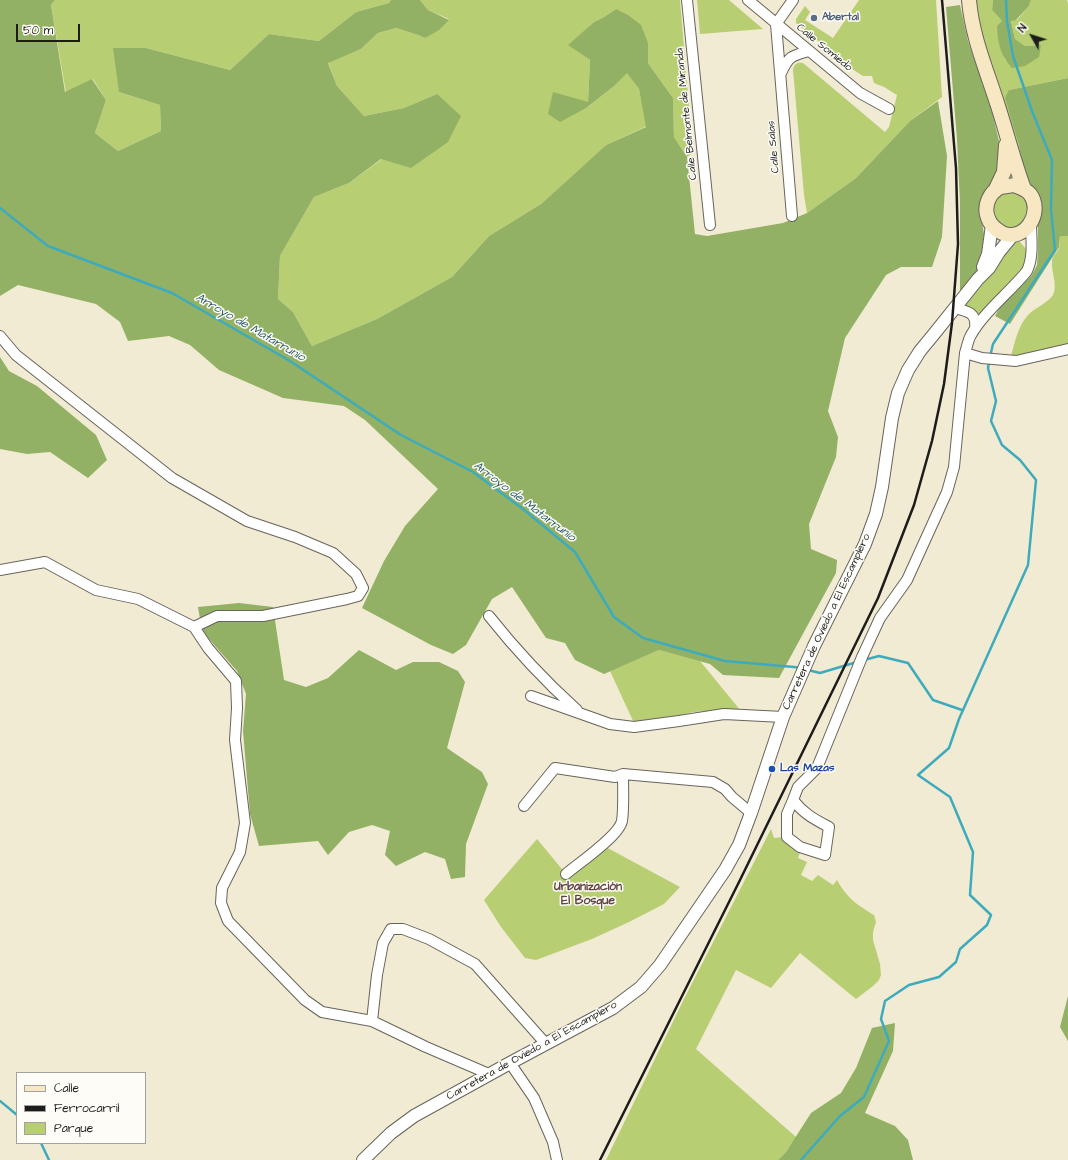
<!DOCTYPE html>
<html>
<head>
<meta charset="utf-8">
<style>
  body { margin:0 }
  #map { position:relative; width:1068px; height:1160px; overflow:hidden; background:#f2ebd3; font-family:"Architects Daughter",sans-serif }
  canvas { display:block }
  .legend { position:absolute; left:16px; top:1072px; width:130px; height:72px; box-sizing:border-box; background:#fdfcf7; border:1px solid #a3a29f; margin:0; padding:5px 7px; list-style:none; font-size:12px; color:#1c1c1c }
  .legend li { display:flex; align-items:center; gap:8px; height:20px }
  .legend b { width:20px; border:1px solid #a3a29f }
  .north { position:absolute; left:1012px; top:16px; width:40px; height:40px; -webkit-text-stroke:3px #fdfcf7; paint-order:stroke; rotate:309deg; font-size:11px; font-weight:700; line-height:16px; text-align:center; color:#1c1c1c }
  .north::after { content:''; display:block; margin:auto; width:14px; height:18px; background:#1c1c1c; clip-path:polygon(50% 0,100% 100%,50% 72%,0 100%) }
  .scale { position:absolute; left:16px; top:24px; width:64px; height:18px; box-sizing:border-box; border:2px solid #1c1c1c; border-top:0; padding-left:5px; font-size:12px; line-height:14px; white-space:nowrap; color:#1c1c1c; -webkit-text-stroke:3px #fdfcf7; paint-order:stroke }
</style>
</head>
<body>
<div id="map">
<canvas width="1068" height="1160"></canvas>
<ul class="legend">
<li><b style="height:5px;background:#f7e8c3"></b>Calle</li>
<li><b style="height:5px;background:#1c1c1c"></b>Ferrocarril</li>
<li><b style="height:11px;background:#b8ce72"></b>Parque</li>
</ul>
<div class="north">N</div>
<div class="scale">50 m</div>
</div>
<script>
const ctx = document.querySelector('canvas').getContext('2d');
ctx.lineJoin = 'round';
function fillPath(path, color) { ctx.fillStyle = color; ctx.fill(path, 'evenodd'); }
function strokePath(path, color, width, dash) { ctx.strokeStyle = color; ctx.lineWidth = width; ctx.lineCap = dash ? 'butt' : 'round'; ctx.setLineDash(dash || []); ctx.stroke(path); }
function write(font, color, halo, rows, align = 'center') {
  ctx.font = font + ' "Architects Daughter",sans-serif'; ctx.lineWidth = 3; ctx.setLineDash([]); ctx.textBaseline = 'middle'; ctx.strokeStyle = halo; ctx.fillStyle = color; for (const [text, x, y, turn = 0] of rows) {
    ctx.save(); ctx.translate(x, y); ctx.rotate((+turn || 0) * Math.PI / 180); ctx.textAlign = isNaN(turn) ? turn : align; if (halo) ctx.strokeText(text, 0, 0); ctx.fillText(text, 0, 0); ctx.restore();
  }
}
const green = new Path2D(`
  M55 0H391L389 3 356 12 319 41 269 34 230 70 146 48 119 92 160 105 161 131 118 151 95 133 106 100 93 79 66 93 51 5Z
  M420 0H680L693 153 687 157 674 137 673 98 648 63V43L616 9 604 17 594 22 569 45 590 60 588 102 586 108 613 87 627 72 639 89 647 126 606 145 541 204 489 236 452 277 377 319 312 346 293 312 278 299 280 256 314 197 349 183 382 159 437 94 404 108 364 116 337 86 328 62 361 49 378 33 396 28 418 35 425 38 449 19 428 10Z
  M697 0H729L763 29 700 34Z
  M859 0H936L942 97 910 121 856 178 807 213 804 195 793 70C794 64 797 62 803 63L885 132 889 127 897 95 884 87 874 83 872 76H863L852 69 796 23V19L805 6 810 12 805 20 833 38Z
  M973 0H993L992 10 1002 21 1005 60 1040 45 1025 46 1015 39 1011 20H1017L1029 6 1031 0H1067L1068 4V78L1009 90 1018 142 1024 172 1034 191H1029L992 75Z
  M1012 191C1040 200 1028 233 1005 228 1001 227 997 223 994 221L993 203 1000 194Z
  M1060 236H1068V346L1033 355 1011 356C1015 342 1018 325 1029 314 1035 308 1049 302 1053 295 1058 284 1051 273 1052 261 1052 256 1057 253 1059 248 1060 244 1060 240 1060 236Z
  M1015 241H1017L1020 242 1026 249 1027 254 1024 266 979 317 964 306Z
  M659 650 700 661 741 711 722 710 693 712 667 719 634 723 610 671Z
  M771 829 774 838 784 837 800 852 798 858 807 862 801 875 812 881 818 875 833 885 837 880C847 898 857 905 874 915L876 922 873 932V940L880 964 881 975 879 980 873 986 856 999 800 953 771 988 736 970 696 1049 796 1137 786 1152 778 1160H606L683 1001Z
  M537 839 566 874 602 845 680 887 664 904 629 922 592 939 536 960 525 958 501 927 484 900Z`);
const forest = new Path2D(`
  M0 0H55L51 5 65 92 92 79 106 100 95 133 118 151 161 131 160 105 119 92 113 48H146L230 70 269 34 319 41 356 12 389 3 391 0H420L428 10 449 20 439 30 425 38 418 35 396 28 378 33 361 49 328 63 337 86 364 116 404 108 437 94 461 116 448 142 411 168 381 159 349 183 314 197 280 256 278 299 293 312 312 346 377 319 452 277 489 236 541 204 606 145 646 127 639 89 627 73 613 87 586 108 560 122 548 114 553 92 588 102 590 60 568 45 594 22 604 17 616 9 628 15 641 25 648 43V63L673 98 674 137 687 157 695 234 707 236 783 223 807 213 856 178 910 121 938 101 947 156 942 237 932 267H901L886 275 845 338 828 411 838 437 836 457 809 524 811 549 837 560 836 573 779 678 723 675 710 664 659 650 604 674 575 660 565 643 546 638 512 587 492 599 466 645 453 654 431 645 362 608 384 561 405 526 438 489 365 420 344 406 283 398 219 370 190 345 169 336 128 341 120 322 96 304 18 285 0 296Z
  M993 0H1031L1029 6 1016 20 1011 21 1015 39 1025 46 1041 45 1039 57 1025 66 1012 68C1000 54 998 44 997 26L1002 21 992 10Z
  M960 5 968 41 991 108 1001 149 998 172 980 211 984 234 982 251 977 271 969 285 961 294 960 292V203L957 139 946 7Z
  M1068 78V236H1060L1059 247 1010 324 995 316 1002 304 1032 275 1037 265 1038 250V218L1034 191 1024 172 1018 142 1005 98 1009 90Z
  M0 357 9 371 37 386 96 435 107 460 88 478 50 452 27 454 0 449Z
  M239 603 273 607 284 680 306 687 328 678 359 650 396 670 413 662H439L458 671 465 682 447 748 482 772 488 784 466 844 465 877 451 879 445 859 425 852 396 866 385 855 390 831 372 825 349 832 328 855 318 841 259 846 250 814 243 731 246 694 237 671 202 631 198 607Z
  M1068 996V1041L1060 1027Z
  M895 1023 893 1051 865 1113 895 1126 908 1140 913 1160H778L786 1152 811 1113 841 1093 856 1068 872 1028Z`);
const stream = new Path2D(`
  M0 208 48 246 172 293 290 361 401 435 473 472 523 509 575 552 614 617 643 638 725 661 794 667 801 668
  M990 357 993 344 1055 250 1051 209 1052 160 1032 111 1013 56 1007 21 1006 0
  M864 660 879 656 908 663 933 700 962 710
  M808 670 820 673 857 662
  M0 1101 17 1115
  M41 1143 49 1160
  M801 1160 840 1116 864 1097 889 1041 881 1019 885 1001 909 985 939 977 956 962 960 949 987 925 991 915 970 895 973 852 950 797 918 775 949 748 959 719 1028 565 1036 480 1020 460 1002 445 991 421 996 401 988 368 989 362`);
const minor = new Path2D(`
  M687 0 710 225
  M748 0 860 93 889 109
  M776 24 792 216
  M776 24 793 0
  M781 73C789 56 791 56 809 51
  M955 308C968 311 977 313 975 329
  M0 336 16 355 172 478 247 521 295 537 333 553 356 574 363 588 358 596 347 599 263 616H217L194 627
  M965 353 982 358 1016 361 1068 349
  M0 570 45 562 96 590 138 599 194 627 208 648 236 681 237 708 235 740 245 823 240 852 222 888 221 903 228 921 305 1000 322 1012 372 1021 426 1047 489 1074
  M489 616C516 650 545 681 577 710
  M531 696 610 724 634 727 679 721 724 714 783 717
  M793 800 787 814V837L800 847 825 855 829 827C814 819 804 814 793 800L798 787 817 768 862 657 880 618 907 580 947 492 954 467 965 353C967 347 968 340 971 335 984 312 1010 292 1027 271 1034 256 1031 239 1031 222
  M524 806 555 768 615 777 623 774 713 782 725 789 732 797 751 813
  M566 874C579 863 619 836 622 821 624 807 623 788 623 774
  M372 1021 377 975 383 943 391 929H403L429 939 475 964 546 1044
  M510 1063 534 1098 553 1142 557 1160`);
const tertiary = new Path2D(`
  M983 267 988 254 992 225
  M363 1160 391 1133 414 1116 510 1063 613 1008 641 987 660 965 725 870 739 845 751 813 783 717 814 646 865 544 876 514 882 487 892 418 898 393 908 370 920 351 934 334 978 279 989 268 999 252 1013 235`);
const secondary = new Path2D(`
  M969 0C972 37 987 71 998 106 1007 134 1014 162 1024 189
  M1014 185C1019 187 1026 189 1030 194 1044 213 1024 243 1002 233 995 229 990 225 988 218 983 206 990 191 1001 187 1005 186 1010 186 1014 185Z
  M995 191 1004 172 1006 145`);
const rail = new Path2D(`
  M600 1160 740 880 878 598 914 505 932 441 944 384 952 323 958 244 956 168 942 0`);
const markers = [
  [814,18,4,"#5c6f8a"],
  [772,769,4,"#1a4fb4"]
];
const serviceNames = [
  ["Abertal",822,18]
];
const streetNames = [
  ["Calle Somiedo",824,48,39],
  ["Calle Belmonte de Miranda",687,114,-96],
  ["Calle Salas",774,147,-95],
  ["Carretera de Oviedo a El Escamplero",827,622,-65],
  ["Carretera de Oviedo a El Escamplero",532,1051,-29]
];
const transitNames = [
  ["Las Mazas",780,769]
];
const waterNames = [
  ["Arroyo de Matarrunio",250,328,30],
  ["Arroyo de Matarrunio",524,502,37]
];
const neighbourhoodNames = [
  ["Urbanización",588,887],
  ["El Bosque",588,901]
];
fillPath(green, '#b8ce72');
fillPath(forest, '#92b164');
strokePath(stream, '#3eabbd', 2.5);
strokePath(minor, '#67645c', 12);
strokePath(tertiary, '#67645c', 14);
strokePath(secondary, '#67645c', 16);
strokePath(minor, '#fff', 10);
strokePath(tertiary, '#fff', 12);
strokePath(secondary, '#f7e8c3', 14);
strokePath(rail, '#1c1c1c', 2.5);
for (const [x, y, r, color] of markers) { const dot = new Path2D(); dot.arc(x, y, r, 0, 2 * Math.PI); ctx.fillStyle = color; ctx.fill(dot); strokePath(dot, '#fdfcf7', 1.5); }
write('bold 11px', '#4e5e75', '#fdfcf7', serviceNames, 'left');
write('11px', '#1c1c1c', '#fdfcf7', streetNames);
write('bold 11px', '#164399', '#fdfcf7', transitNames, 'left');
write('italic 12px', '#2b5c64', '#fdfcf7', waterNames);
write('bold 12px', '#614441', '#fdfcf7', neighbourhoodNames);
</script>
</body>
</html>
